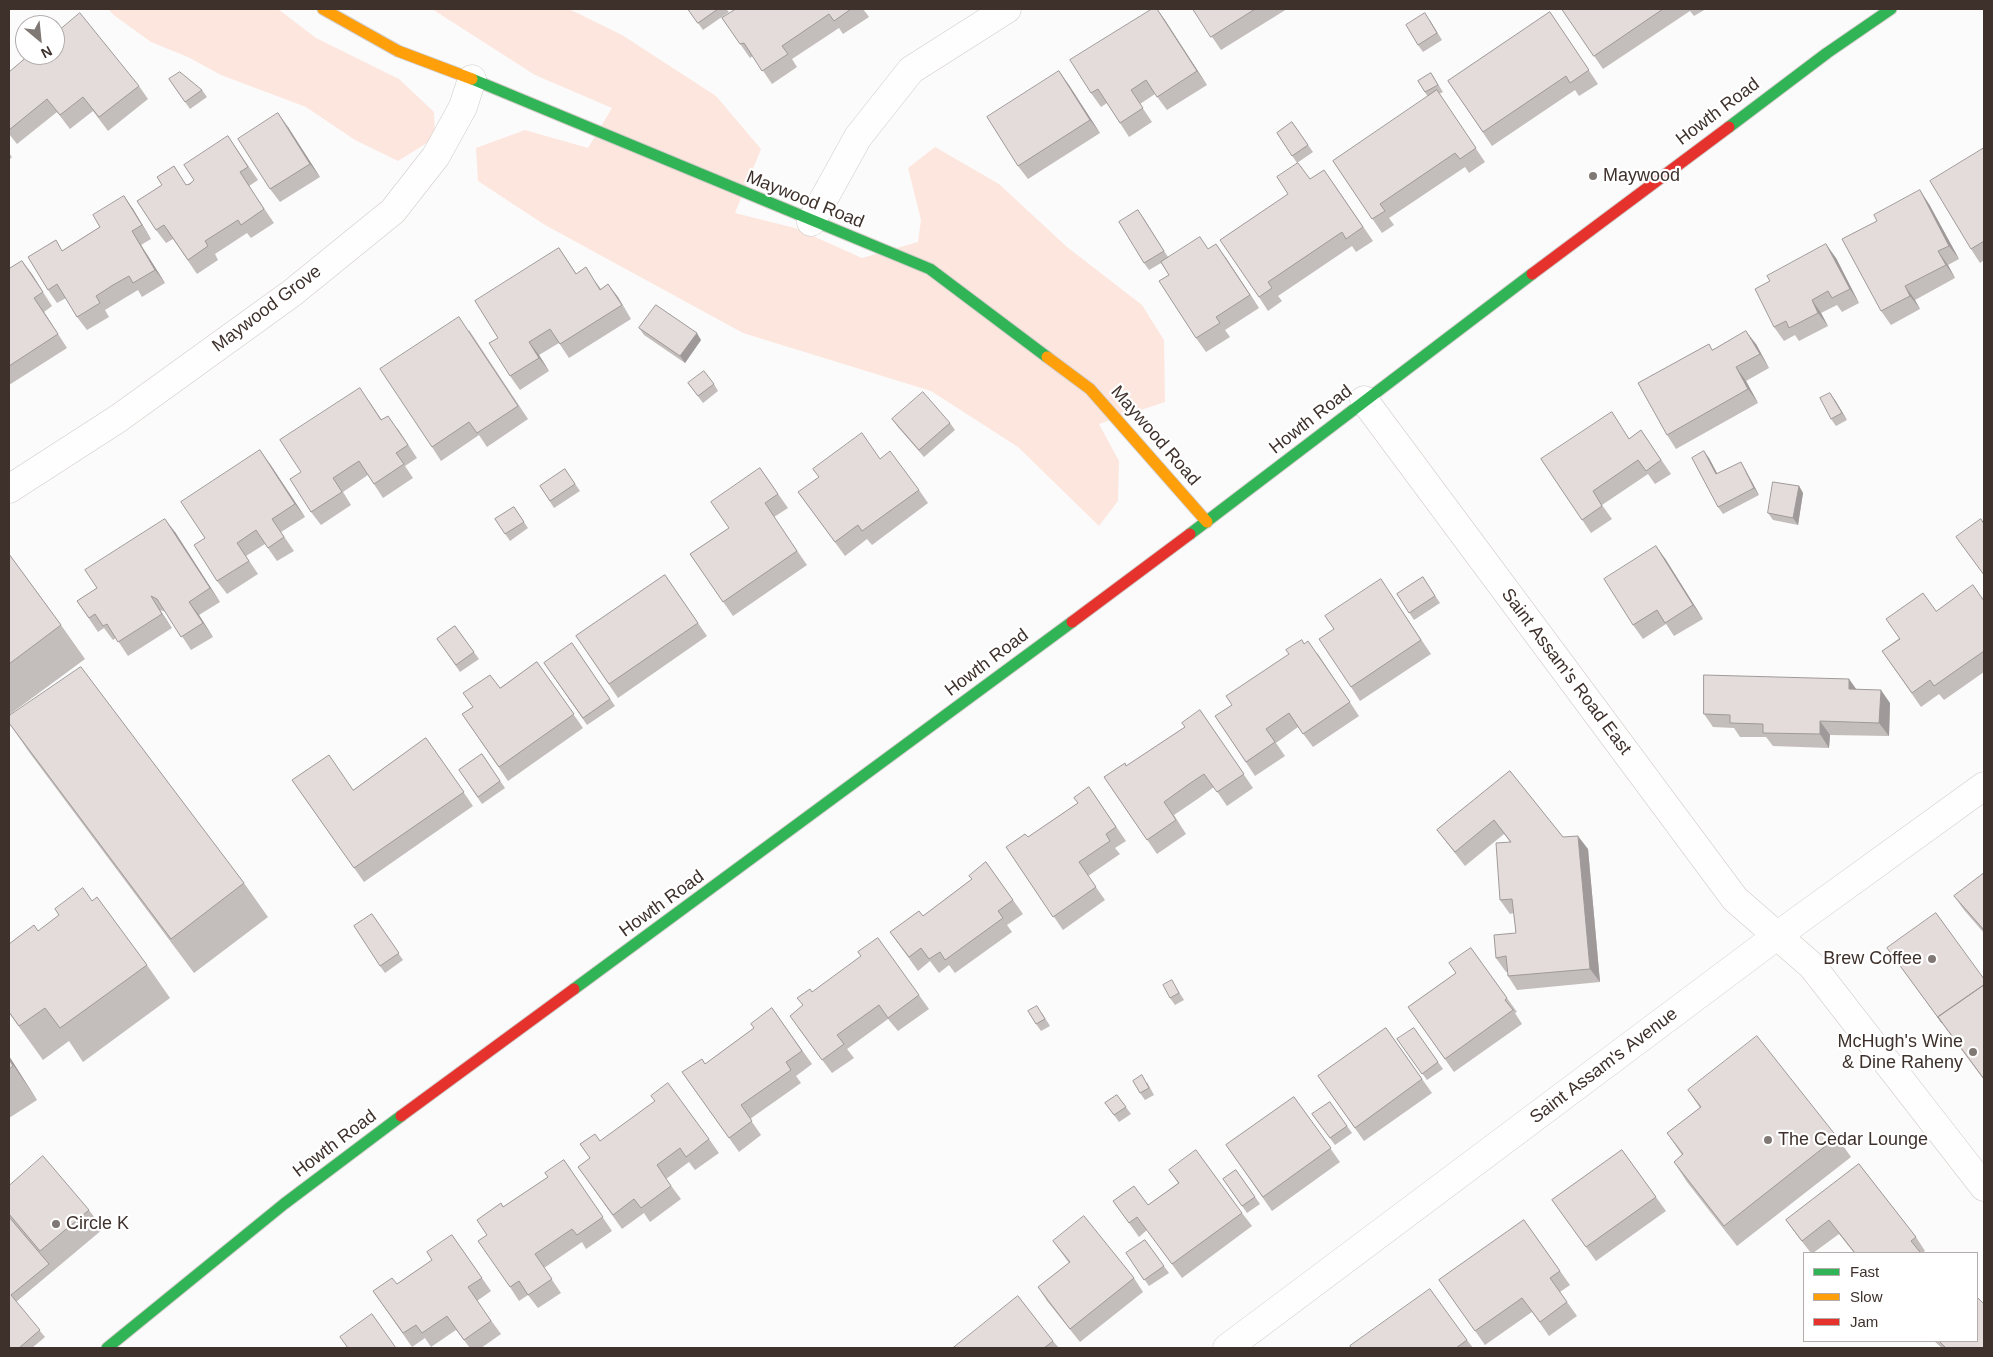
<!DOCTYPE html>
<html>
<head>
<meta charset="utf-8">
<style>
  body { margin:0 }
  #map { position:relative; width:1993px; height:1357px; overflow:hidden; background:#fbfbfb; font-family:Arial,sans-serif }
  canvas { display:block }
  .frame { position:absolute; inset:0; border:10px solid #3e312c; pointer-events:none }
  .legend { position:absolute; left:1803px; top:1252px; width:175px; height:90px; box-sizing:border-box; background:#fff; border:1px solid #b2adab; margin:0; padding:6px 9px; list-style:none; font-size:15px; color:#3e312c }
  .legend li { display:flex; align-items:center; gap:10px; height:25px }
  .legend b { width:25px; border:1px solid #b2adab }
  .north { position:absolute; left:15px; top:15px; width:50px; height:50px; box-sizing:border-box; background:#fff; border:1px solid #b2adab; border-radius:50%; rotate:152deg; font-size:14px; font-weight:700; line-height:20px; text-align:center; color:#3e312c }
  .north::after { content:''; display:block; margin:auto; width:18px; height:22px; background:#807874; clip-path:polygon(50% 0,100% 100%,50% 72%,0 100%) }
</style>
</head>
<body>
<div id="map">
<canvas width="1993" height="1357"></canvas>
<div class="frame"></div>
<ul class="legend">
<li><b style="height:6px;background:#30b455"></b>Fast</li>
<li><b style="height:6px;background:#ff9f0a"></b>Slow</li>
<li><b style="height:6px;background:#e5322d"></b>Jam</li>
</ul>
<div class="north">N</div>
</div>
<script>
const ctx = document.querySelector('canvas').getContext('2d');
ctx.lineJoin = 'round';
function fillPath(path, color) { ctx.fillStyle = color; ctx.fill(path, 'evenodd'); }
function strokePath(path, color, width, dash) { ctx.strokeStyle = color; ctx.lineWidth = width; ctx.lineCap = dash ? 'butt' : 'round'; ctx.setLineDash(dash || []); ctx.stroke(path); }
function write(font, color, halo, rows, align = 'center') {
  ctx.font = font + ' Arial,sans-serif'; ctx.lineWidth = 4.5; ctx.setLineDash([]); ctx.textBaseline = 'middle'; ctx.strokeStyle = halo; ctx.fillStyle = color; for (const [text, x, y, turn = 0] of rows) {
    ctx.save(); ctx.translate(x, y); ctx.rotate((+turn || 0) * Math.PI / 180); ctx.textAlign = isNaN(turn) ? turn : align; if (halo) ctx.strokeText(text, 0, 0); ctx.fillText(text, 0, 0); ctx.restore();
  }
}
const green = new Path2D(`
  M108 9H278L316 38 399 79 434 112 435 138 398 161 355 140 306 107 221 75 188 57 151 42 115 16Z
  M432 9H569L622 35 716 96 761 149 735 213 795 228 862 258 918 242 921 220 908 168 935 147 999 184 1067 247 1142 305 1164 340 1165 402 1099 424 1119 461 1118 501 1099 526 1018 447 931 391 743 333 545 225 478 181 476 148 525 130 588 148 612 108 535 75Z`);
const street = new Path2D(`
  M811 222 858 137 911 70 1007 9
  M1364 400 1735 899 1812 966 1984 1187
  M9 489 119 418 292 293 393 211 436 156 463 107 472 79
  M1227 1348 1778 935 1984 786`);
const fast = new Path2D(`
  M472 79 930 269 1047 357
  M1729 127 1827 53 1891 9
  M1190 534 1532 274
  M574 989 1072 622
  M107 1348 284 1204 401 1116`);
const slow = new Path2D(`
  M323 9 398 51 472 79
  M1047 357 1090 389 1207 522`);
const jam = new Path2D(`
  M1532 274 1729 127
  M1072 622 1190 534
  M401 1116 574 989`);
const wall = new Path2D(`
  M688 9H726L729 12 703 30Z
  M736 9H863L869 17 843 34 839 28 792 59 797 67 772 84 753 56 750 58 722 18Z
  M1157 9 1207 85 1167 110 1155 94 1140 104 1152 122 1129 137 1107 103 1101 107 1091 93Z
  M1193 9H1287L1221 50Z
  M1562 9H1706L1694 16 1690 11 1603 69Z
  M1550 12 1598 84 1579 96 1575 90 1492 146 1448 81Z
  M1430 20 1442 40 1423 52 1418 45Z
  M1059 71 1100 133 1028 179 1018 166Z
  M9 72 139 86 148 99 108 131 93 111 70 129 57 112 17 144 9 134Z
  M1431 73 1443 92 1439 94 1485 162 1469 173 1465 167 1389 218 1394 225 1382 233 1333 161 1428 97 1418 81Z
  M169 79 202 90 207 97 190 109Z
  M1292 122 1313 152 1297 163 1277 133Z
  M288 127 320 177 280 202 270 189Z
  M228 136 258 180 249 186 274 223 251 238 247 233 215 254 218 260 197 274 173 239 166 243 156 230 187 185 194 180Z
  M1984 148V260L1980 263 1971 249Z
  M9 153 12 157 9 160Z
  M1310 179 1334 184 1373 241 1356 252 1352 246 1278 296 1282 301 1268 311 1259 297Z
  M124 196 133 209 151 239 141 245 165 283 142 297 138 290 123 299 105 310 109 317 87 330 77 317 66 298 57 303 48 290 63 250 100 227Z
  M1929 204 1959 259 1948 265 1955 278 1915 300 1920 309 1891 325 1881 311Z
  M1143 217 1168 257 1208 249 1226 258 1259 308 1225 330 1230 337 1206 352 1196 338 1169 275 1161 263 1149 270 1144 263Z
  M559 248 576 273 595 281 601 289 608 284 631 319 569 358 559 343 539 355 549 371 520 390 510 376 498 338Z
  M1836 258 1859 303 1842 312 1837 305 1821 313 1828 326 1799 341 1795 335 1784 341 1774 327Z
  M22 261 52 306 44 312 67 348 9 385V269Z
  M639 328 701 340 685 363 644 335Z
  M469 330 528 419 487 447 479 435 441 461 432 447Z
  M1756 344 1769 368 1746 381 1758 403 1676 449 1667 435 1713 349Z
  M688 383 714 384 718 391 703 403Z
  M1835 400 1847 420 1836 426 1831 419Z
  M369 401 382 420 398 429 417 458 405 466 413 478 383 498 368 475 343 492 351 505 321 525 311 512 301 472Z
  M892 419 950 423 955 430 924 457 897 426Z
  M1641 430 1671 474 1655 484 1648 474 1602 505 1612 519 1591 533 1541 459 1630 438Z
  M1709 458 1717 473 1745 469 1759 495 1723 514 1718 507Z
  M880 459 919 490 928 503 872 545 867 539 845 556 798 492Z
  M270 464 305 517 281 532 294 551 277 561 265 544 246 556 258 574 227 594 217 581 205 538Z
  M760 468 788 508 774 517 807 565 733 616 690 554 729 528Z
  M565 469 580 491 554 508 540 486Z
  M1799 486 1803 493 1798 525 1773 520 1768 513Z
  M514 507 528 528 510 541 495 519Z
  M175 532 220 602 199 615 213 637 191 650 166 612 160 610 172 628 128 656 116 638 113 640 104 628 98 632 77 601 97 588Z
  M1656 546 1666 560 1703 619 1674 636 1666 624 1643 639 1633 625Z
  M9 554 61 625 85 659 9 715Z
  M665 575 707 636 618 698 576 636Z
  M1423 577 1440 603 1414 620 1397 594Z
  M1390 593 1431 654 1360 701 1351 687Z
  M1984 601V672L1944 700 1939 694 1921 707 1882 651 1936 611Z
  M455 626 479 659 460 672 437 639Z
  M572 643 615 706 587 725 544 663Z
  M1304 644 1318 654 1359 716 1313 747 1298 727 1276 743 1285 756 1255 776 1215 716 1232 705Z
  M537 662 583 728 508 781 462 714Z
  M1849 679 1856 689 1890 703 1889 736 1830 735 1829 748 1773 746 1766 737H1740L1734 728 1713 727 1704 714Z
  M1200 710 1253 788 1227 806 1214 787 1199 798 1174 815 1186 834 1157 854 1104 777 1127 766 1185 727Z
  M9 723 244 883 268 917 194 973 29 752Z
  M426 738 473 806 364 882 292 780 353 790Z
  M482 754 505 788 482 804 459 770Z
  M1510 771 1563 837 1588 849 1600 982 1517 990 1508 976V971L1506 972 1496 958 1516 933 1514 913 1510 914 1500 900 1510 842 1504 834 1465 866 1447 843 1437 830Z
  M1089 787 1126 841 1115 848 1120 854 1088 876 1105 900 1063 930 1006 847 1028 837 1078 803Z
  M986 862 1023 914 1007 925 1012 932 955 973 949 965 939 973 930 961 918 971 890 932 923 916 971 880Z
  M1984 873V933L1964 910 1954 896Z
  M92 901 147 965 170 998 83 1062 69 1041 43 1060 9 1013V944L38 931Z
  M372 914 403 960 385 973 380 966Z
  M1471 948 1517 1012 1515 1013 1522 1024 1454 1072 1408 1007 1456 973Z
  M1897 962 1984 979V1080L1952 1037Z
  M1176 987 1184 1000 1175 1005 1170 998Z
  M812 992 919 995 929 1009 898 1031 888 1019 847 1049 854 1058 832 1073 799 1029 803 1006Z
  M772 1008 812 1064 796 1076 801 1083 750 1119 761 1135 739 1152 682 1072 705 1064 754 1028Z
  M1042 1013 1050 1026 1041 1031 1036 1024Z
  M1386 1028 1432 1093 1364 1141 1318 1076Z
  M1397 1039 1438 1062 1443 1069 1427 1080Z
  M9 1056 37 1100 9 1118Z
  M1147 1082 1154 1095 1145 1100 1140 1093Z
  M1688 1090 1837 1137 1851 1157 1737 1246 1687 1182 1674 1162 1682 1155 1667 1133 1700 1108Z
  M1117 1095 1131 1114 1119 1122 1105 1103Z
  M1294 1097 1340 1162 1272 1211 1226 1145Z
  M1330 1102 1352 1133 1335 1145 1312 1114Z
  M709 1139 719 1153 695 1170 689 1162 666 1179 681 1199 650 1222 644 1213 622 1229 578 1167 590 1158 580 1144 600 1141Z
  M1622 1150 1666 1211 1596 1261 1552 1200Z
  M564 1160 612 1231 586 1249 582 1242 544 1268 561 1293 538 1308 528 1295 519 1301 510 1287 487 1235 504 1207 548 1177Z
  M1859 1164 1916 1237 1925 1251 1922 1253H1854L1839 1234 1813 1253H1811L1796 1234 1786 1220Z
  M1169 1170 1242 1213 1252 1226 1182 1278 1147 1230 1139 1237 1113 1201 1148 1205 1178 1183Z
  M1236 1170 1260 1204 1247 1213 1223 1179Z
  M9 1186 89 1210 103 1229 16 1302 45 1337 32 1348H9Z
  M1524 1220 1570 1285 1560 1292 1577 1316 1549 1336 1532 1312 1485 1345 1439 1280Z
  M452 1235 491 1291 477 1301 501 1334 481 1348H470L456 1330 431 1347 425 1338 412 1347 373 1291 397 1284 432 1260Z
  M1145 1240 1169 1273 1149 1286 1126 1253Z
  M1053 1241 1134 1278 1143 1292 1080 1342 1047 1301 1038 1287 1069 1263Z
  M1467 1340 1473 1348H1352Z
  M1053 1341 1059 1348H953Z
  M1934 1341H1977L1984 1348H1942Z`);
const shadedWall = new Path2D(`
  M1157 9 1165 20 1207 85 1197 71Z
  M1059 71 1069 85 1100 133 1090 120Z
  M278 113 288 127 320 177 310 164Z
  M1920 190 1929 204 1959 259 1949 246Z
  M124 196 133 209 151 239 142 225Z
  M132 231 141 245 165 283 155 270Z
  M1216 244 1226 258 1259 308 1250 295Z
  M1826 244 1836 258 1859 303 1850 289Z
  M1938 251 1948 265 1955 278 1946 265Z
  M22 261 32 274 52 306 43 292Z
  M608 284 618 297 631 319 622 305Z
  M1905 286 1915 300 1920 309 1910 296Z
  M34 298 44 312 67 348 58 334Z
  M1812 300 1821 313 1828 326 1818 313Z
  M1746 331 1756 344 1769 368 1760 354Z
  M697 333 701 340 685 363 680 356Z
  M529 342 539 355 549 371 539 358Z
  M1736 367 1746 381 1758 403 1748 389Z
  M1830 393 1835 400 1847 420 1842 413Z
  M260 450 270 464 305 517 295 504Z
  M1704 451 1709 458 1721 481 1716 474Z
  M1741 462 1745 469 1759 495 1754 488Z
  M1799 486 1803 493 1798 525 1793 518Z
  M165 519 175 532 220 602 210 588Z
  M1656 546 1666 560 1703 619 1693 605Z
  M151 596 160 610 172 628 162 614Z
  M189 602 199 615 213 637 203 623Z
  M1849 679 1859 693 1849 689Z
  M1881 690 1890 703 1889 736 1879 723Z
  M1820 721 1830 735 1829 748 1820 734Z
  M1578 836 1588 849 1600 982 1590 969Z
  M9 1056 37 1100 9 1059Z`);
const building = new Path2D(`
  M688 9H718L698 23Z
  M736 9H851L834 21 829 14 782 46 788 54 762 71 744 43 740 44 722 18Z
  M1152 9H1157L1197 71 1157 97 1146 80 1131 90 1143 108 1120 123 1098 89 1091 93 1070 60Z
  M1193 9H1255L1211 37Z
  M1562 9H1663L1594 56Z
  M1550 12 1589 70 1570 83 1566 76 1483 132 1448 81Z
  M80 13 139 86 99 117 83 97 60 115 47 99 9 130V72L29 55H55V34Z
  M1425 13 1437 33 1418 45 1406 25Z
  M1059 71 1090 120 1018 166 987 117Z
  M180 72 202 90 185 102 169 79Z
  M1431 73 1438 85 1425 92 1418 81Z
  M1437 90 1476 148 1460 159 1455 153 1380 204 1385 211 1372 219 1333 161Z
  M278 113 310 164 270 189 238 139Z
  M1292 122 1308 145 1292 156 1277 133Z
  M228 136 248 167 240 172 264 209 241 225 238 220 205 241 208 246 188 260 164 225 156 230 137 201 162 185 157 177 174 166 186 185 190 184 194 180 184 165Z
  M1984 148V241L1971 249 1930 181Z
  M1298 163 1310 179 1324 170 1363 227 1346 239 1342 232 1268 282 1272 288 1259 297 1220 240 1288 194 1277 177Z
  M1920 190 1949 246 1938 251 1946 265 1905 286 1910 296 1881 311 1842 239 1877 221 1874 215Z
  M124 196 142 225 132 231 155 270 133 283 129 276 113 285 96 296 100 303 77 317 57 284 48 290 28 257 56 240 62 251 100 227 93 215Z
  M1138 210 1164 251 1144 263 1119 222Z
  M1200 237 1208 249 1216 244 1250 295 1216 317 1220 323 1196 338 1159 281 1169 275 1161 262Z
  M1826 244 1850 289 1832 298 1828 291 1812 300 1818 313 1789 328 1786 321 1774 327 1755 289 1770 281 1767 276Z
  M559 248 576 274 586 267 600 290 608 284 622 305 560 344 550 329 529 342 539 358 510 376 489 343 498 338 475 301Z
  M22 261 43 292 34 298 58 334 9 366V269Z
  M656 305 697 333 680 356 639 328Z
  M459 317 518 406 477 433 469 422 432 447 380 369Z
  M1746 331 1760 354 1736 367 1748 389 1667 435 1638 383 1709 344 1712 350Z
  M704 371 714 384 698 396 688 383Z
  M360 388 381 420 388 416 408 445 396 453 404 464 374 484 359 461 333 478 342 492 311 512 290 479 301 472 280 440Z
  M923 392 950 423 919 450 892 419Z
  M1830 393 1842 413 1831 419 1820 398Z
  M1612 412 1629 439 1641 430 1661 460 1646 471 1638 460 1593 491 1602 506 1582 520 1541 459Z
  M862 433 880 459 890 451 919 490 862 531 858 525 835 542 798 492 819 477 813 469Z
  M260 450 295 504 272 519 284 537 268 548 256 530 237 543 249 561 217 581 194 545 205 538 181 502Z
  M1704 451 1716 474 1741 462 1754 488 1718 507 1692 458Z
  M760 468 778 494 765 503 797 551 723 602 690 554 729 528 711 502Z
  M565 469 575 484 550 501 540 486Z
  M1773 482 1799 486 1793 518 1768 513Z
  M514 507 524 522 505 534 495 519Z
  M165 519 210 588 189 602 203 623 181 637 157 599 151 596 162 614 118 642 107 624 103 626 95 614 89 618 77 601 97 588 85 570Z
  M1981 519 1984 524V575L1956 537Z
  M1656 546 1693 605 1665 623 1657 610 1633 625 1604 579Z
  M9 554 61 625 9 664Z
  M665 575 698 623 609 684 576 636Z
  M1423 577 1435 596 1409 613 1397 594Z
  M1381 579 1421 640 1351 687 1319 639 1334 629 1325 616Z
  M1973 585 1984 601V651L1934 686 1930 680 1912 693 1882 651 1900 639 1886 619 1923 593 1936 611Z
  M455 626 474 652 456 665 437 639Z
  M1302 640 1304 644 1308 641 1350 702 1303 734 1289 713 1266 729 1275 742 1246 762 1215 716 1232 705 1226 696 1289 654 1286 650Z
  M572 643 610 699 583 718 544 663Z
  M537 662 574 714 499 767 462 714 473 707 463 693 490 675 500 688Z
  M81 667 244 883 171 939 9 723V716Z
  M1704 675 1849 679V689L1881 690 1879 723 1820 721V734L1763 733V724L1730 723V715L1704 714Z
  M1200 710 1244 774 1217 792 1204 774 1189 784 1164 802 1176 820 1147 840 1104 777 1125 763 1126 766 1185 727 1182 723Z
  M426 738 464 792 354 868 292 780 329 755 353 790Z
  M482 754 500 781 478 797 459 770Z
  M1510 771 1563 837 1578 836 1590 969 1508 976 1506 956 1496 958 1494 935 1516 933 1512 899 1500 900 1496 843 1511 842 1494 820 1455 852 1437 830Z
  M1089 787 1116 827 1106 834 1110 841 1079 862 1096 887 1053 917 1006 847 1025 834 1028 837 1078 803 1074 798Z
  M986 862 1013 900 998 911 1003 918 945 960 940 952 929 959 921 948 909 957 890 932 919 911 923 916 972 879 969 876Z
  M1984 873V930L1954 896Z
  M83 888 92 901 97 897 147 965 60 1028 45 1008 19 1026 9 1012V944L34 925 38 931 59 915 55 909Z
  M1936 913 1984 979V985L1938 1017 1942 1023 1887 948Z
  M372 914 399 953 380 966 354 926Z
  M878 938 919 995 888 1018 879 1005 837 1035 844 1044 822 1060 790 1016 803 1005 797 998 810 989 812 992 861 956 858 952Z
  M1471 948 1507 998 1505 1000 1513 1010 1445 1059 1408 1007 1456 973 1449 963Z
  M1172 980 1179 993 1170 998 1163 985Z
  M1984 985V1079L1938 1017Z
  M1037 1006 1045 1019 1036 1024 1028 1011Z
  M772 1008 802 1051 786 1062 791 1070 741 1105 752 1121 729 1138 682 1072 702 1059 705 1064 754 1028 751 1024Z
  M1386 1028 1422 1079 1355 1128 1318 1076Z
  M1414 1028 1438 1062 1422 1074 1397 1039Z
  M1757 1036 1837 1137 1724 1226 1674 1162 1683 1154 1667 1133 1701 1107 1688 1090Z
  M9 1059 13 1066 9 1069Z
  M1142 1075 1149 1088 1140 1093 1133 1081Z
  M668 1083 709 1139 686 1157 680 1148 657 1165 671 1186 641 1208 634 1199 613 1215 578 1167 590 1158 580 1144 595 1134 600 1141 655 1101 651 1096Z
  M1117 1095 1126 1107 1114 1115 1105 1103Z
  M1294 1097 1331 1148 1263 1197 1226 1145Z
  M1330 1102 1347 1126 1330 1138 1312 1114Z
  M1196 1150 1242 1213 1172 1264 1137 1217 1129 1223 1113 1201 1134 1186 1148 1205 1179 1183 1169 1170Z
  M1622 1150 1656 1197 1586 1247 1552 1200Z
  M43 1156 89 1210 40 1251 9 1214V1186Z
  M564 1160 603 1217 577 1235 572 1229 535 1254 552 1279 528 1295 519 1281 510 1287 478 1241 487 1235 477 1220 501 1203 503 1207 548 1177 545 1173Z
  M1859 1164 1916 1237 1911 1241 1920 1252 1919 1253H1855L1829 1220 1802 1241 1786 1220Z
  M1236 1170 1255 1197 1242 1206 1223 1179Z
  M1084 1216 1134 1278 1070 1329 1038 1287 1070 1262 1053 1241Z
  M9 1217 49 1264 11 1295 40 1330 19 1348H9Z
  M1524 1220 1560 1271 1550 1278 1567 1302 1540 1322 1522 1298 1475 1331 1439 1280Z
  M452 1235 482 1278 468 1287 491 1321 464 1340 447 1316 422 1333 416 1325 403 1333 373 1291 392 1278 397 1284 432 1260 427 1252Z
  M1145 1240 1164 1266 1144 1280 1126 1253Z
  M1430 1289 1467 1340 1456 1348H1352L1350 1346Z
  M1018 1296 1053 1341 1044 1348H953Z
  M1977 1297 1984 1304V1348H1946L1939 1341H1977Z
  M372 1314 396 1348H348L340 1337Z`);
const markers = [
  [1593,176,5,"#807874"],
  [1932,959,5,"#807874"],
  [1973,1052,5,"#807874"],
  [1768,1140,5,"#807874"],
  [56,1224,5,"#807874"]
];
const streetNames = [
  ["Howth Road",1718,112,-37],
  ["Maywood Road",805,200,22],
  ["Maywood Grove",267,309,-37],
  ["Howth Road",1311,420,-38],
  ["Maywood Road",1155,436,49],
  ["Howth Road",987,663,-37],
  ["Saint Assam's Road East",1566,672,53],
  ["Howth Road",662,904,-36],
  ["Saint Assam's Avenue",1604,1066,-37],
  ["Howth Road",335,1144,-37]
];
const poiNames = [
  ["Maywood",1603,176],
  ["Brew Coffee",1922,959,"right"],
  ["McHugh's Wine",1963,1042,"right"],
  ["& Dine Raheny",1963,1063,"right"],
  ["The Cedar Lounge",1778,1140],
  ["Circle K",66,1224]
];
fillPath(green, '#fde6de');
strokePath(street, '#d1cbc8', 29);
strokePath(fast, '#d1cbc8', 13);
strokePath(slow, '#d1cbc8', 13);
strokePath(jam, '#d1cbc8', 13);
strokePath(street, '#fefefe', 28);
strokePath(fast, '#30b455', 11);
strokePath(slow, '#ff9f0a', 11);
strokePath(jam, '#e5322d', 11);
fillPath(wall, '#c3bdbb');
fillPath(shadedWall, '#9f9a99');
fillPath(building, '#e3dcda');
strokePath(building, '#9f9a99', 1);
for (const [x, y, r, color] of markers) { const dot = new Path2D(); dot.arc(x, y, r, 0, 2 * Math.PI); ctx.fillStyle = color; ctx.fill(dot); strokePath(dot, '#fff', 2); }
write('18px', '#3e312c', '#fff', streetNames);
write('18px', '#3e312c', '#fff', poiNames, 'left');
</script>
</body>
</html>
